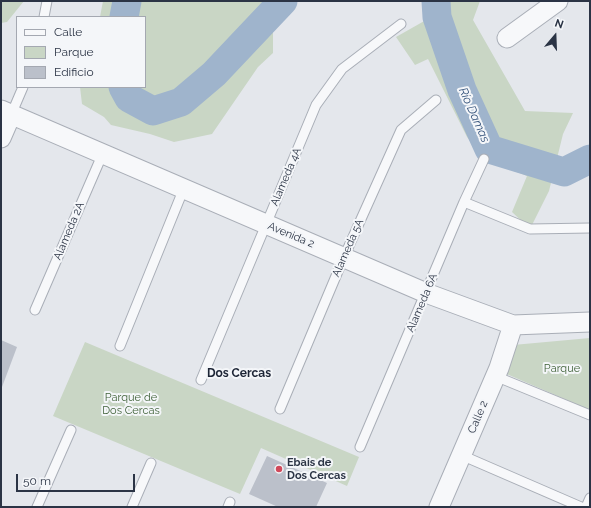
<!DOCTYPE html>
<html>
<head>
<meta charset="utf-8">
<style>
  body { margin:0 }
  #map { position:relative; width:591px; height:508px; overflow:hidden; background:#e4e7ec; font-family:Raleway,sans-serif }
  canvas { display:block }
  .frame { position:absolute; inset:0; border:2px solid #2b3445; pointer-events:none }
  .legend { position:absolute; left:16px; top:16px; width:130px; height:72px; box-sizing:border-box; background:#f4f6f9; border:1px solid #a4a8b1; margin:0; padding:5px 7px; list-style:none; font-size:12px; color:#2b3445 }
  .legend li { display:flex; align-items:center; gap:8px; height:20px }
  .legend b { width:20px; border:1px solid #a4a8b1 }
  .north { position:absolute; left:535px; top:16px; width:40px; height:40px; -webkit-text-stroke:3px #f4f6f9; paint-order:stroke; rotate:19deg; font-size:11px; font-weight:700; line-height:16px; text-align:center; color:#2b3445 }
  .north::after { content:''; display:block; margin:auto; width:14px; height:18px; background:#2b3445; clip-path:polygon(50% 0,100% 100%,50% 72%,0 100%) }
  .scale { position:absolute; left:16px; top:474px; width:119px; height:18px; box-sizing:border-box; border:2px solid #2b3445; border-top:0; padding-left:5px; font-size:12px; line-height:14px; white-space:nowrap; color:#2b3445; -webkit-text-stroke:3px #f4f6f9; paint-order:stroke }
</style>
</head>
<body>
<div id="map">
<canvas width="591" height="508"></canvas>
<div class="frame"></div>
<ul class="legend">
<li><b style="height:5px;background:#f7f8fa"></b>Calle</li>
<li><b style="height:11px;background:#c9d6c5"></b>Parque</li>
<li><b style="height:11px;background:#bbc0ca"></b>Edificio</li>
</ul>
<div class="north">N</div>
<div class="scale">50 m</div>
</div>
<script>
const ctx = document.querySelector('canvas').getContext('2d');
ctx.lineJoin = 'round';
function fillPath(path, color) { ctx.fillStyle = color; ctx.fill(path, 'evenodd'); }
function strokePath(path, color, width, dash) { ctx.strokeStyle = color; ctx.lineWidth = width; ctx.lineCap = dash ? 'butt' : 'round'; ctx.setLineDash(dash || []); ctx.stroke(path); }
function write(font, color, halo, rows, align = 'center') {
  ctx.font = font + ' Raleway,sans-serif'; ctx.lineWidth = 4; ctx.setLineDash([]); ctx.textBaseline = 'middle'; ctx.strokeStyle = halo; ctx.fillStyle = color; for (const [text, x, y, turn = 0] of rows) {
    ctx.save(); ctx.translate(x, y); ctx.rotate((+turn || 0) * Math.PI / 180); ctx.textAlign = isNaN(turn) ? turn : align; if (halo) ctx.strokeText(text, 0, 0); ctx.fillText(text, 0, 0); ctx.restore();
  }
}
const green = new Path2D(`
  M1 1H24L7 22 1 23Z
  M103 1H298L273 27V53L258 67 212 134 174 142 150 134 111 125 104 117 82 104 80 87H145V17H100Z
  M424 1H480L473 20 525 111 573 113 563 134 549 191 530 229 512 212 527 176 484 159 467 137 428 59 415 65 396 37 426 20Z
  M590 338V410L502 372 513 345Z
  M85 342 359 457 347 486 261 448 240 494 53 416Z`);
const river = new Path2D(`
  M436 1 437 17 462 90 489 149 564 172 590 159
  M124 17 127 1
  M123 87 129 98 153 111 181 102 214 74 283 1`);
const building = new Path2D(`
  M1 340 17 347 2 387H1Z
  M267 456 327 483 316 507H278L249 494Z`);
const lane = new Path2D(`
  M44 17 47 1
  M11 115 23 87
  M464 202 530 229 590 228
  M35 310 103 153
  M120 346 184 188
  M495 376 590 415
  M201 380 316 105 342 69 401 24
  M280 409 344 257 401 130 436 100
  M360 447 464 202 484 159
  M461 455 581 507
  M37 507 71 430
  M132 507 151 463
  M228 507 230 502
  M586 507 590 498`);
const street = new Path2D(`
  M507 38 558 1
  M1 110 426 293 513 325 590 322
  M1 138 11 115
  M439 507 499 368 513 325`);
const markers = [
  [279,469,4,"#d1495b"]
];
const streetNames = [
  ["Alameda 4A",286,177,-67],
  ["Alameda 2A",69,231,-67],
  ["Avenida 2",291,235,23],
  ["Alameda 5A",348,248,-66],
  ["Alameda 6A",422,303,-67],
  ["Calle 2",478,417,-67]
];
const parkNames = [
  ["Parque",562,369],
  ["Parque de",131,398],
  ["Dos Cercas",131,411]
];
const poiNames = [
  ["Ebais de",287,463],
  ["Dos Cercas",287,476]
];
const waterNames = [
  ["Río Damas",474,115,66]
];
const neighbourhoodNames = [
  ["Dos Cercas",239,373]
];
fillPath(green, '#c9d6c5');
strokePath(river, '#9fb4cc', 29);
fillPath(building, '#bbc0ca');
strokePath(lane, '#a9aeb7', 11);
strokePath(street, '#a9aeb7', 21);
strokePath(lane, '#f7f8fa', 9);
strokePath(street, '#f7f8fa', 19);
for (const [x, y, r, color] of markers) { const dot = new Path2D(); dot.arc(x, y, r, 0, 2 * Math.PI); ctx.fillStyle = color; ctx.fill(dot); strokePath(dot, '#f4f6f9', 1.5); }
write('11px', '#2b3445', '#f4f6f9', streetNames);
write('11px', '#3f6138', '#f4f6f9', parkNames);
write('bold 11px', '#2b3445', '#f4f6f9', poiNames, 'left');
write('italic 12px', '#34527a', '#f4f6f9', waterNames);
write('bold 12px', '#1d2536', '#f4f6f9', neighbourhoodNames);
</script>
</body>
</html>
